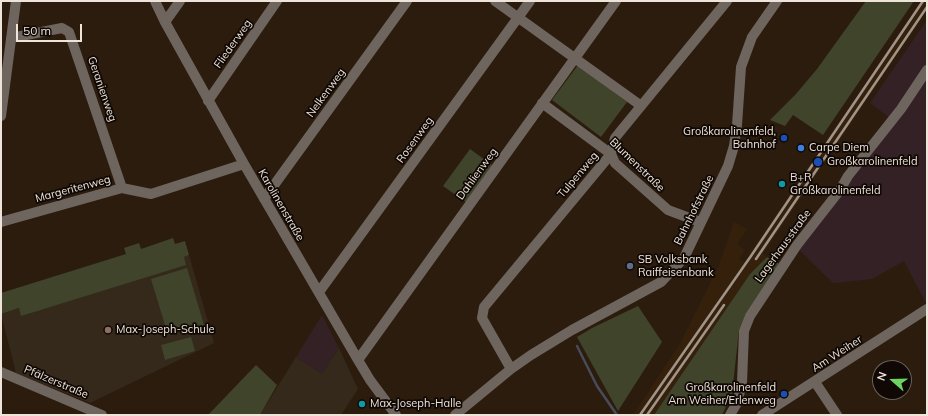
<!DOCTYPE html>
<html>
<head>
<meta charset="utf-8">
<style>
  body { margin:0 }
  #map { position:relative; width:928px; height:416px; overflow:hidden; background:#2c1c0e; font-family:Mulish,sans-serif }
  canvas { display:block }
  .frame { position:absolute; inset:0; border:2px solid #efe4da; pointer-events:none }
  .north { position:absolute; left:872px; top:360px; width:40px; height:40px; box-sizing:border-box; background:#0f0804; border:1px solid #69605a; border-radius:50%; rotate:290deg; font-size:11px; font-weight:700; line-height:16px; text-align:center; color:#efe4da }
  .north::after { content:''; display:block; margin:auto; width:14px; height:18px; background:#6ed360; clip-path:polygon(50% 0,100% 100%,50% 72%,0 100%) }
  .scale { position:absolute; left:16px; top:24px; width:66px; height:18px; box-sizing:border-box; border:2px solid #efe4da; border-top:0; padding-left:5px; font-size:12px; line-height:14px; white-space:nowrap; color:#efe4da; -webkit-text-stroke:3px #0f0804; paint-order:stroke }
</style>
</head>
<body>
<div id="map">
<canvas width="928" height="416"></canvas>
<div class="frame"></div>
<div class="north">N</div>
<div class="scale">50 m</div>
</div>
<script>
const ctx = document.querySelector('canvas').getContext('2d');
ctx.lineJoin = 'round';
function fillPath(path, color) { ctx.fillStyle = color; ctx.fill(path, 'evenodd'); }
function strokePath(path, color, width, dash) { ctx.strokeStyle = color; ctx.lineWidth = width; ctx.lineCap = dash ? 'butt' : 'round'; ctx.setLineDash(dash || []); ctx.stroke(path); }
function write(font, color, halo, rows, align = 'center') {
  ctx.font = font + ' Mulish,sans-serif'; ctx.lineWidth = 3.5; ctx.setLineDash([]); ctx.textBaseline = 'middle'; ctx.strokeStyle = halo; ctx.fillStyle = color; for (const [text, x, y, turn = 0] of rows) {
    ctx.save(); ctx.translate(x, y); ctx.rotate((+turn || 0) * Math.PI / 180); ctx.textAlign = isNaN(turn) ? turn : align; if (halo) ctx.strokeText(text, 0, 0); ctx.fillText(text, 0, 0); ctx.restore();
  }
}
const commercial = new Path2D(`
  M927 20V305L904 261 872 279 833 283 797 248 850 178 895 122 870 103Z
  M322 315 339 348 322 374 296 357Z`);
const built = new Path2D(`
  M921 1H927V10L763 254 767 257 750 274 654 415H633L681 342 717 270 734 222 747 229 737 244 745 250 739 259 744 262Z`);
const education = new Path2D(`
  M189 255 214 343 90 403 16 373 1 314Z
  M339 348 358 389 341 415H260L296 357 322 374Z`);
const green = new Path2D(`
  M866 1H914L823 135 793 115 785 126 770 120 796 94 817 69Z
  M578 65 627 102 601 137 552 100Z
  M470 149 492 165 466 202 443 186Z
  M173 238 175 244 185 241 189 255 184 257 186 265 21 316 19 308 1 314V293L126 254 124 248 139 243 141 249Z
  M767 257 780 264 746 313 739 330 732 394 722 415H654L750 274Z
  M187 268 204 325 168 335 151 279Z
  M638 306 662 342 618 411 577 337 592 328Z
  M191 337 195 351 165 360 161 345Z
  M256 365 277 385 260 415H208Z`);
const stream = new Path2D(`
  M577 346 597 386 617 415`);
const minor = new Path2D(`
  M155 1 165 22 244 164 358 360 370 380 396 415
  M495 1 640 105
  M165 22 180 1
  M11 38 62 28 69 32 122 188
  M208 101 277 1
  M542 103 611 154 615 163 668 210 700 222
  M1 116 16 1
  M264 199 407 1
  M1 222 122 188 151 194 244 164
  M319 292 530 1
  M358 360 616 1
  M511 369 482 318 484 307 611 154 615 138 619 133 727 1
  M1 372 102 415
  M815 382 837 415
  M455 415 511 369 531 355 572 330 661 282 684 258 728 166 734 146 737 125 741 67 752 37 777 1
  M730 415 737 403 742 383 744 331 750 316 797 245 840 190 848 176 901 109 927 70
  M762 415 927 309`);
const rail = new Path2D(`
  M756 259 927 7
  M640 415 751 256 923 1
  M647 415 724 305`);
const markers = [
  [784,138,4,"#1a4fb4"],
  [801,148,4,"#3f7fe0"],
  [818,162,5,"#1a4fb4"],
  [782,184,4,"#0f9aa8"],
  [630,266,4,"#5c6f8a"],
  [108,330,4,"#8d6e63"],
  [784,394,4,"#1a4fb4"],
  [362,404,4,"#0f9aa8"]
];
const streetNames = [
  ["Fliederweg",233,44,-55],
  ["Geranienweg",102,89,71],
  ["Nelkenweg",326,93,-54],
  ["Rosenweg",415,140,-54],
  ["Blumenstraße",637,165,44],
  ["Dahlienweg",477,174,-54],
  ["Tulpenweg",578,175,-50],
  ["Margeritenweg",73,189,-15],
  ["Karolinenstraße",281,205,60],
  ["Bahnhofstraße",694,210,-64],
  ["Lagerhausstraße",783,246,-54],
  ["Am Weiher",837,354,-33],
  ["Pfälzerstraße",56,382,23]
];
const poiNames = [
  ["Großkarolinenfeld,",776,132,"right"],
  ["Bahnhof",776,145,"right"],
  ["Carpe Diem",809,148],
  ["Großkarolinenfeld",827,162],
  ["B+R",790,178],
  ["Großkarolinenfeld",790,191],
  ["SB Volksbank",638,260],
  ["Raiffeisenbank",638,273],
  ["Max-Joseph-Schule",116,330],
  ["Großkarolinenfeld",776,388,"right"],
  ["Am Weiher/Erlenweg",776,401,"right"],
  ["Max-Joseph-Halle",370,404]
];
fillPath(commercial, '#342126');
fillPath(built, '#35200c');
fillPath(education, '#35291b');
fillPath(green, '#3f442b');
strokePath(stream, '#484b59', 2.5);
strokePath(minor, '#6f655f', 10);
strokePath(rail, '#a09388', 2.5);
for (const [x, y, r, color] of markers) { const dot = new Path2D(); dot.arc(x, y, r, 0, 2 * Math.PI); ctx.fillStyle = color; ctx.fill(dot); strokePath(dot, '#0f0804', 1.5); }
write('11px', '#efe4da', '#0f0804', streetNames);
write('11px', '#efe4da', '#0f0804', poiNames, 'left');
</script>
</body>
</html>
